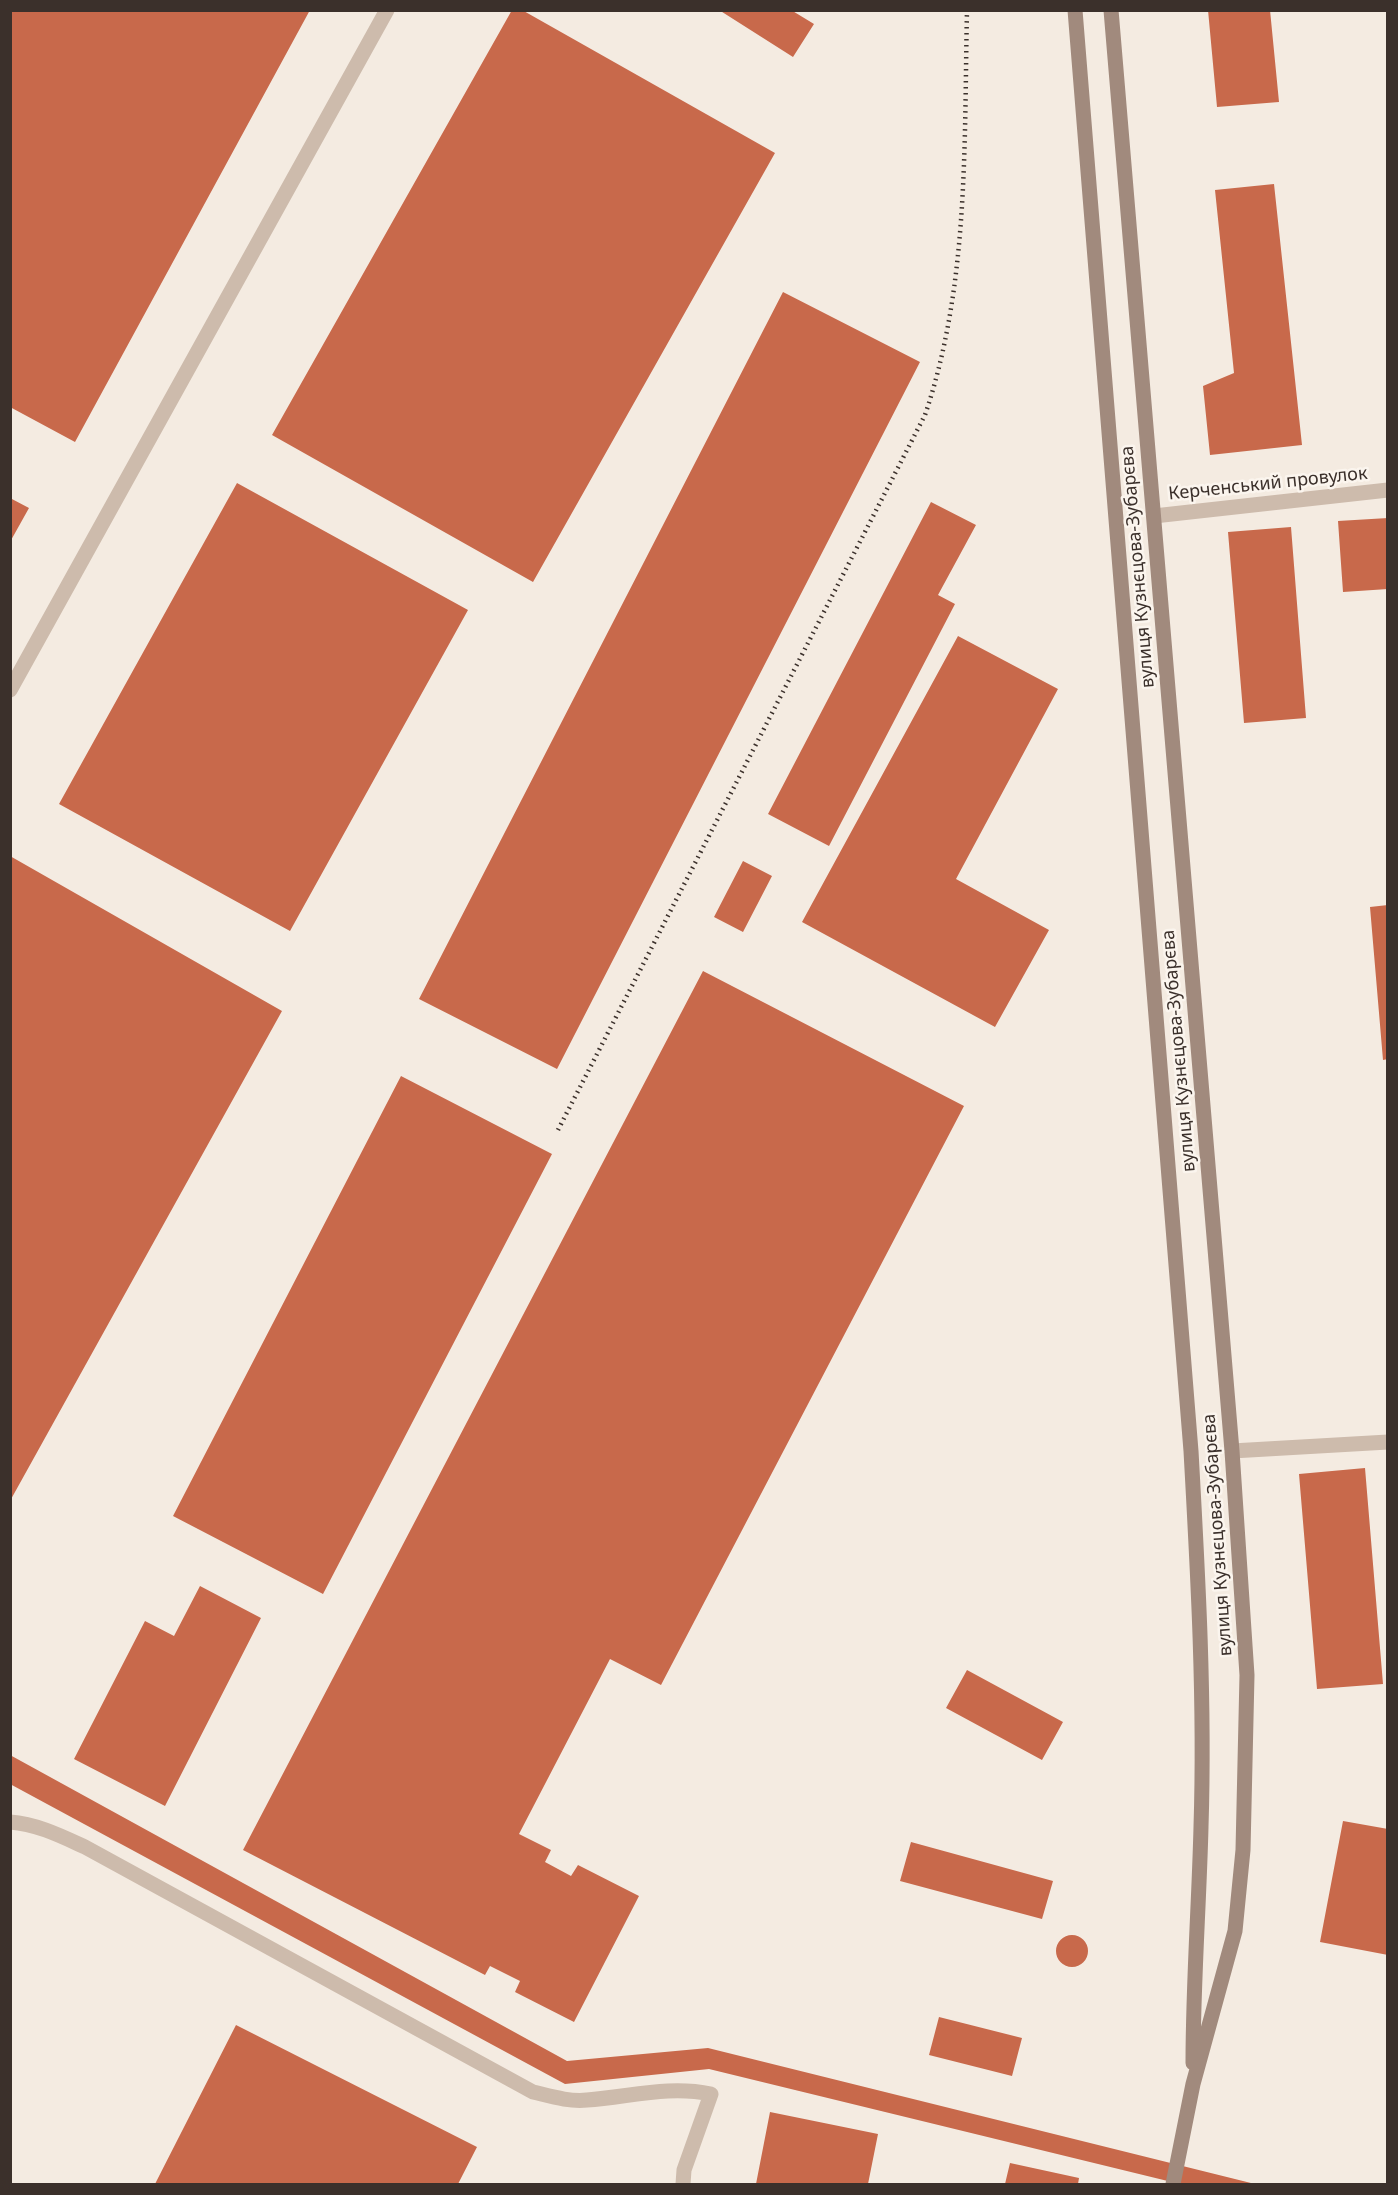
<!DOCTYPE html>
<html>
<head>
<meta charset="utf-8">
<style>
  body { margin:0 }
  #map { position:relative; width:1398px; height:2195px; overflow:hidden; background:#f4ebe1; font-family:"Noto Sans",sans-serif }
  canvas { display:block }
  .frame { position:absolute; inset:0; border:12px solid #3b302b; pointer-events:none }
</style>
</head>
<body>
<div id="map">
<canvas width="1398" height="2195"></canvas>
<div class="frame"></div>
</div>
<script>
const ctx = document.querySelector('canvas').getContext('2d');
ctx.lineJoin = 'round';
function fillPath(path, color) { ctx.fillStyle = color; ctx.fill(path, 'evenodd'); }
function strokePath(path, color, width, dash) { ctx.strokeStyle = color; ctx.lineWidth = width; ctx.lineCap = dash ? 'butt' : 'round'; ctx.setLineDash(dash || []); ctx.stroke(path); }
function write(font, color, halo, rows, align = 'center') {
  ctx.font = font + ' "Noto Sans",sans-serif'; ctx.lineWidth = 5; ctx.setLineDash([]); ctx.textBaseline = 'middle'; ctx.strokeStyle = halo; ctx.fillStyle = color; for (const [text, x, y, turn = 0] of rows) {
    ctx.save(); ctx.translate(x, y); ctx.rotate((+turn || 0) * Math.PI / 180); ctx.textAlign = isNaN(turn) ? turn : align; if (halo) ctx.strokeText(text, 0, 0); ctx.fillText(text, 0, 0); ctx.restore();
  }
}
const building = new Path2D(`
  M10 10H310L75 442 10 407Z
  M512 10H522L775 153 533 582 272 435Z
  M719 10H791L814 24 793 57Z
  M1208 10H1270L1279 102 1217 107Z
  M1274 184 1302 445 1210 455 1203 386 1234 373 1215 190Z
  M783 292 920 362 557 1069 419 999Z
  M237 483 468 610 290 931 59 804Z
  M10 498 29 508 10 542Z
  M931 502 976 525 938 595 955 604 829 846 768 814Z
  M1388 518V589L1343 592 1338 521Z
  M1291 527 1306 718 1244 723 1228 532Z
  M958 636 1058 689 956 879 1049 930 995 1027 802 922Z
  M10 856 282 1011 10 1501Z
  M743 861 772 876 743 932 714 917Z
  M1388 905V1059L1383 1060 1370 907Z
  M703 971 964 1106 661 1685 610 1659 519 1834 551 1850 545 1862 571 1876 578 1865 639 1896 574 2022 515 1992 520 1981 490 1966 485 1975 243 1850Z
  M401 1076 552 1154 323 1594 173 1516Z
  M1365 1468 1383 1684 1317 1689 1299 1474Z
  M200 1586 261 1618 165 1806 74 1759 145 1621 174 1636Z
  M967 1670 1063 1722 1042 1760 946 1708Z
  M10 1755 567 2061 708 2048 1255 2184H1180L709 2069 565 2084 10 1784Z
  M1343 1821 1388 1829V1955L1320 1942Z
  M911 1842 1053 1881 1042 1919 900 1881Z
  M1056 1951a16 16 0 1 1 32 0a16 16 0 1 1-32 0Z
  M939 2017 1022 2038 1012 2076 929 2055Z
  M236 2025 477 2147 458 2184H155Z
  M770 2112 878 2134 868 2184H756Z
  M1010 2163 1079 2178 1078 2184H1005Z`);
const lane = new Path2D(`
  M10 690 387 10
  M10 1822C37 1824 61 1836 85 1847L533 2092C550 2096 569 2102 587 2100 630 2097 668 2085 711 2094L684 2170 683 2184`);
const street = new Path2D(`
  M1154 516 1388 490
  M1232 1451 1388 1442`);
const secondary = new Path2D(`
  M1075 10 1191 1451C1198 1576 1205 1701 1201 1827 1199 1906 1193 1984 1193 2063
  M1111 10 1232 1451 1247 1675 1243 1850 1235 1931 1193 2084 1173 2184`);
const rail = new Path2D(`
  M558 1130 925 415C969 285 964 146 967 10`);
const streetNames = [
  ["Керченський провулок",1268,484,-6],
  ["вулиця Кузнєцова-Зубарєва",1138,567,-95],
  ["вулиця Кузнєцова-Зубарєва",1179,1051,-95],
  ["вулиця Кузнєцова-Зубарєва",1218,1535,-94]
];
fillPath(building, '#c8694b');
strokePath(lane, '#cdbbac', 15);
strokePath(street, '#cdbbac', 15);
strokePath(secondary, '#a18a7d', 15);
strokePath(rail, '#3b302b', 4.5, [1.5, 4.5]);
write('18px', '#3b302b', '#fbf5ee', streetNames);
</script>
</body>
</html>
